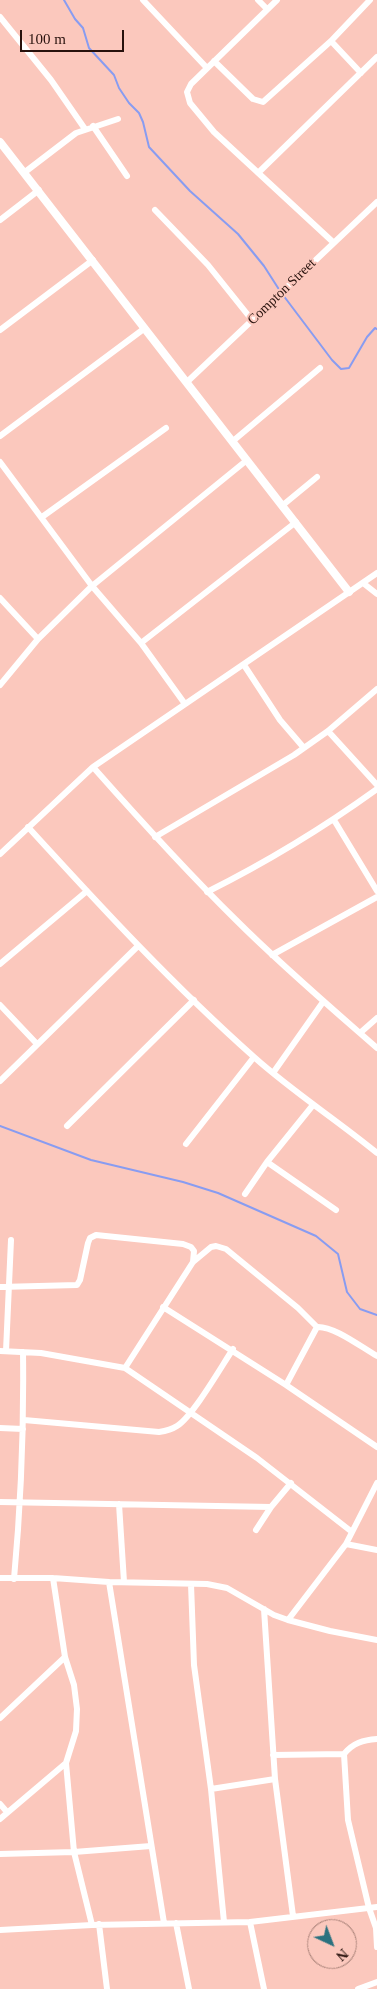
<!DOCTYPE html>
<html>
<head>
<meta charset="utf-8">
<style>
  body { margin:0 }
  #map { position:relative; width:377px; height:1989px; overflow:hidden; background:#fbc8bd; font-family:Georgia,serif }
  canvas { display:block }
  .north { position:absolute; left:307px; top:1919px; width:50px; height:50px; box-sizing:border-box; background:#fbc8bd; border:1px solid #a67f76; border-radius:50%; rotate:137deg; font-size:14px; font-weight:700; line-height:20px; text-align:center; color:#27110c }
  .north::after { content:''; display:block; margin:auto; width:18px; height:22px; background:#2b717f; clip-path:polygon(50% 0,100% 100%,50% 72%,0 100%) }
  .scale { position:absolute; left:20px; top:30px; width:104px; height:22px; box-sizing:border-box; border:2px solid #27110c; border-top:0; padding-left:6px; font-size:15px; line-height:18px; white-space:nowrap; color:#27110c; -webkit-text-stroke:4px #fbc8bd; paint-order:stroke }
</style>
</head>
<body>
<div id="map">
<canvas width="377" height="1989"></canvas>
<div class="north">N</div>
<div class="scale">100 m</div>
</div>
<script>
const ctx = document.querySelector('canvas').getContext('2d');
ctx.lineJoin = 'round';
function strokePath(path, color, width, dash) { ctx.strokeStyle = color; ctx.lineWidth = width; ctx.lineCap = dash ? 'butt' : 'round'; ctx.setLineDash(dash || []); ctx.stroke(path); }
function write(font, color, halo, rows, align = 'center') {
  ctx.font = font + ' Georgia,serif'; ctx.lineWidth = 4; ctx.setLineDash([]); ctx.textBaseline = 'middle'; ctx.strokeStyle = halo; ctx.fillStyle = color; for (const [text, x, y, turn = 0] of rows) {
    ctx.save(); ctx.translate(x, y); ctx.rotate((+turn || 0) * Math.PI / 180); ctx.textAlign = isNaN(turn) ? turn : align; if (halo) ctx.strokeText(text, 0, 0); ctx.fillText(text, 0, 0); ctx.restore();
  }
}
const stream = new Path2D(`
  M64 0 75 19 83 28 89 48 114 75 119 88 129 103 139 113 143 122 149 147 190 191 238 234 264 266 280 291
  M283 295 332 360 341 369 349 368 367 337 375 328 377 329
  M0 1126 91 1160 183 1182 218 1193 316 1236 338 1254 347 1292 360 1309 377 1315`);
const minor = new Path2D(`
  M143 0 207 68
  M258 0 267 9
  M277 0 191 84 187 92 190 103 214 132 334 243
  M0 17 51 80 85 129
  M331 41 361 73
  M214 61 253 99 263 102 331 41 370 0
  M93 126 127 176
  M25 172 76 133 118 119
  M258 173 377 57
  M155 210 208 265 252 320
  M0 220 39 190
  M0 330 93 260
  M187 382 377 202
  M0 436 145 328
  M233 441 320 368
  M0 462 92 586 141 643 185 704
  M283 505 317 477
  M42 517 166 428
  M363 583 377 594
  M0 598 38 639
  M141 643 296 522
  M244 665 280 720 304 748
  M0 685 38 639 92 586 247 460
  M328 731 377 785
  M93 767C139 819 186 871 236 920 281 965 329 1006 377 1048
  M334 820 377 891
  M28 827C101 907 174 986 254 1057 293 1092 337 1120 377 1153
  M155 837 294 755 328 731 377 689
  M0 854 93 767 377 573
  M207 892C267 862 323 828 377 789
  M272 955 377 897
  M0 964 87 891
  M0 1005 37 1044
  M360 1033 377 1018
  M273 1073 323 1002
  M0 1081 138 946
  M67 1126 194 1000
  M186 1144 254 1057
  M267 1162 336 1210
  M245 1194 267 1162 313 1105
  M0 1287 77 1285 80 1280 88 1243 90 1238 96 1235 183 1244 191 1247 194 1251 193 1262
  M163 1307 286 1385 377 1447
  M317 1327C334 1326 361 1347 377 1356
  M0 1351 41 1353 125 1368 257 1458 352 1532
  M6 1351 11 1240
  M125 1368 193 1262 211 1247 216 1246 226 1249 298 1308 317 1327 286 1385
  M24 1420 159 1432C166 1431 171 1430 177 1426 193 1416 221 1367 233 1349
  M0 1428 23 1429
  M0 1502 271 1507
  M119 1504 124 1582
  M256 1530 271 1507 291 1483
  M346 1544 377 1550
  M0 1578H53L109 1582 207 1584 227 1588 274 1615 288 1620 330 1631 377 1640
  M53 1578 65 1657 74 1685 77 1709 76 1731 66 1763 74 1852 92 1925
  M14 1579C21 1503 24 1428 23 1352
  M109 1582 164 1923
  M191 1584 194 1665 211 1789 224 1922
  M264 1609 275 1779 293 1916
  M288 1620 346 1544 377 1483
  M0 1718 65 1657
  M377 1739C363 1740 353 1743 344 1754L348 1820 369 1908 376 1928 377 1947
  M273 1755 344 1754
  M211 1789 275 1779
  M0 1804 7 1812
  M0 1819 66 1763
  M0 1854 74 1852 151 1846
  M250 1922 264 1989
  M176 1923 189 1989
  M99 1924 107 1989
  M0 1930 92 1925 250 1922 377 1907
  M358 1989 377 1982`);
const tertiary = new Path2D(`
  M0 142 349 592`);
const streetNames = [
  ["Compton Street",282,292,-44]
];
strokePath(stream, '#889cf1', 2);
strokePath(minor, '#fff', 6);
strokePath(tertiary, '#fff', 8);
write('14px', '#27110c', '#fbc8bd', streetNames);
</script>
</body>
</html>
